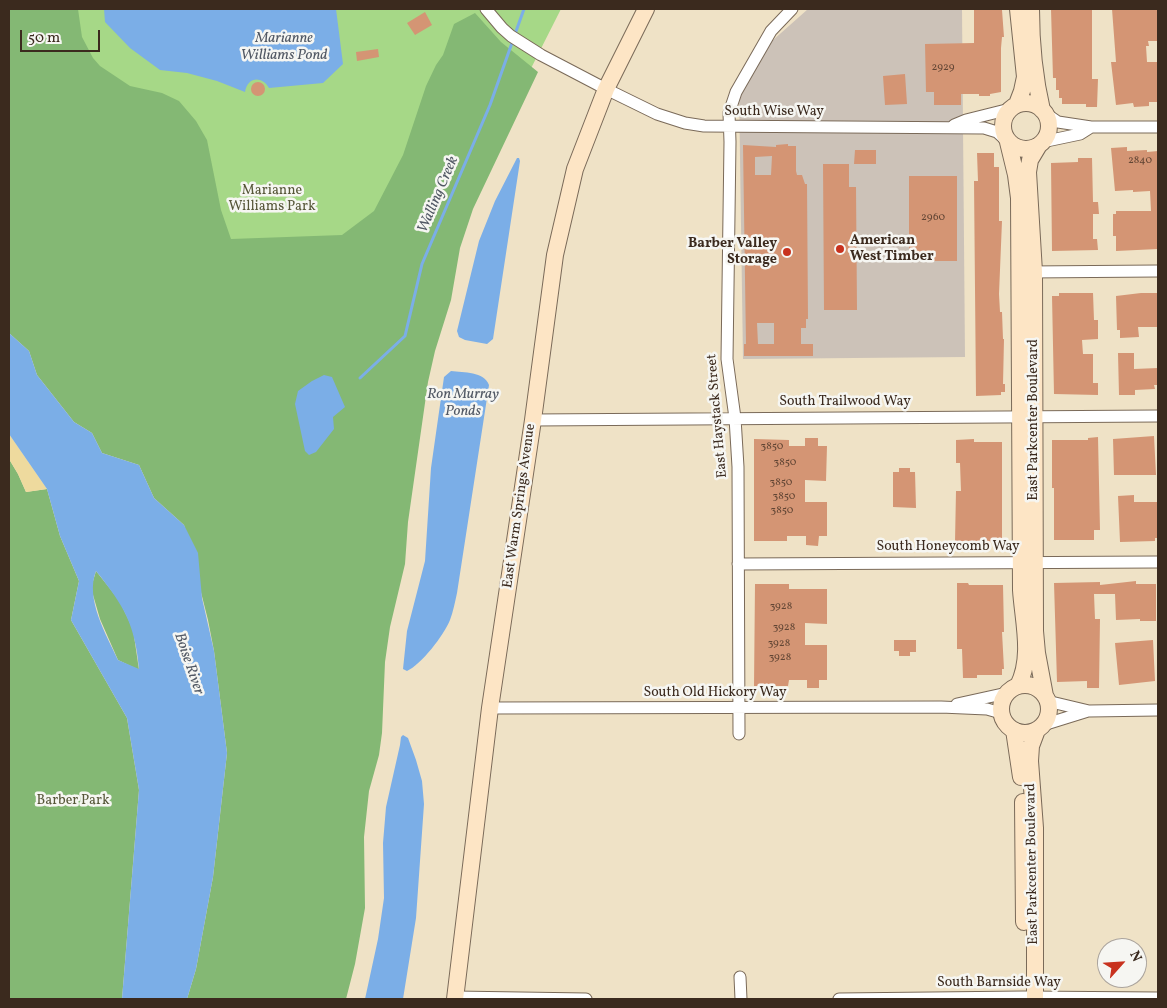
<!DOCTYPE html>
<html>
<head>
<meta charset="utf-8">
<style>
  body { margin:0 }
  #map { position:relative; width:1167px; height:1008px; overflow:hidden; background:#efe2c6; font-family:Vollkorn,serif }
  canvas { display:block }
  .frame { position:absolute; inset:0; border:10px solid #3b2a1e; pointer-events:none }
  .north { position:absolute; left:1097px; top:938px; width:50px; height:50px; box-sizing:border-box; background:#f6f6f2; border:1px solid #aba49d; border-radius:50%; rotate:64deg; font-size:14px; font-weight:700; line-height:20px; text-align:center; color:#3b2a1e }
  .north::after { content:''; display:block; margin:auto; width:18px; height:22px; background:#c8321e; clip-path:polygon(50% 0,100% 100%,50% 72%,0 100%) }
  .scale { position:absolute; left:20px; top:30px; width:80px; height:22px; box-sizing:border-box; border:2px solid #3b2a1e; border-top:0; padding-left:6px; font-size:15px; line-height:18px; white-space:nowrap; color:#3b2a1e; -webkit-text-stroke:4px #f6f6f2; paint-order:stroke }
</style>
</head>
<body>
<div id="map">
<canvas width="1167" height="1008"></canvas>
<div class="frame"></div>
<div class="north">N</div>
<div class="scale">50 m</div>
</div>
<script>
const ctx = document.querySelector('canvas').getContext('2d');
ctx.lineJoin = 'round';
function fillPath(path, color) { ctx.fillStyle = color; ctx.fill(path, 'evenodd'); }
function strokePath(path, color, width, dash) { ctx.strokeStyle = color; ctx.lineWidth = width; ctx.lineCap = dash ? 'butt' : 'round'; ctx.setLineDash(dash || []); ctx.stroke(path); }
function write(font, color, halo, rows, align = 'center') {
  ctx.font = font + ' Vollkorn,serif'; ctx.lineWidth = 5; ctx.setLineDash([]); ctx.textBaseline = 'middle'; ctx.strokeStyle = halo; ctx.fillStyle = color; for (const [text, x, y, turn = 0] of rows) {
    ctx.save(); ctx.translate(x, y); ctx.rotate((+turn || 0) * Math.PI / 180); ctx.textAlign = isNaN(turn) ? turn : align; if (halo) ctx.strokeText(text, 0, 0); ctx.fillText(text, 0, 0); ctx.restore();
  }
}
const industrial = new Path2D(`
  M808 9H962L965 357 743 359 739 90 772 41Z`);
const green = new Path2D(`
  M9 9H561L515 100 380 405Z`);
const forest = new Path2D(`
  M9 9H78L82 37 93 58 100 66 130 86 162 93 179 101 196 121 207 140 221 210 231 239 342 235 374 211 403 155 426 86 436 65 443 55 454 24 475 13 501 42 538 72 473 209 460 248 451 300 435 351 428 382 408 522 405 564 390 627 385 662 382 733 379 755 369 791 364 837 365 908 355 964 346 999H187L196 969 213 877 227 753 214 651 208 620 184 525 154 498 139 465 102 453 92 433 74 422 37 375 29 351 9 333Z
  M9 459 18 474 26 492 47 489 60 536 79 581 71 620 127 718 139 790 122 999H9Z
  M96 571 119 600 133 629 139 670 118 660 100 619 91 588Z`);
const sand = new Path2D(`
  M9 434 47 489 26 492 18 474 9 459Z`);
const water = new Path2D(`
  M104 9H336L343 64 323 83 269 88C262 75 247 77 245 92L217 81 187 73 160 70 130 48 105 22Z
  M517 158H519L520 161 493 339 487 344 465 340 459 337 457 331 479 241 495 201Z
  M9 333 29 351 37 375 74 422 92 433 102 453 139 465 154 498 184 525 198 553 202 598 214 651 227 753 213 877 196 969 187 999H122L139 790 127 718 71 620 79 581 60 536 47 489 9 434ZM96 571C124 606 135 624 139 669L118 660C106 634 85 599 96 571Z
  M451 371C464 373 484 371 489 385L457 593C455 602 453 612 450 620 444 635 421 665 407 671L403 669 407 631 425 561 431 468 444 377Z
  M324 375 332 377 345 407 333 417 334 429 316 452 309 455 305 451 295 404 298 391 312 381Z
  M403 735 408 738 416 760 422 781 424 804 416 918 403 999H365L378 939 384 898 383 843 386 807 400 745 401 737Z`);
const stream = new Path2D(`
  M515 34 524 9
  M360 378 405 336 422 264 490 105 513 40`);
const building = new Path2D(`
  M974 9H1001L1002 10 1004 37H1002L1001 48V92L990 94V96H979V94H961V105H934V92H926L925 44 974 43Z
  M1051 9H1092V79H1098L1097 107H1086V104H1062V98H1059V90H1056V78H1053Z
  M1112 9H1158V41H1148L1149 46H1146L1147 62H1158V102H1149V106L1134 107 1133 103 1116 105 1111 62H1116Z
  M425 12 432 25 415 35 407 23Z
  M378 49 379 57 357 61 356 52Z
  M905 74 907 104 885 105 883 76Z
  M251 89a7 7 0 1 1 14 0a7 7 0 1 1-14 0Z
  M788 144V146H796V171L797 175H802L805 184H807L808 319H806V328H801V344H813V356H744V344H746L743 145 776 147V145ZM772 156 771 175H755V157ZM757 323H774V344H758Z
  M1127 147V151L1147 150V152L1158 151V249L1116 251V236H1113V214H1116V211H1151L1150 191 1133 192V190L1115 191 1111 148Z
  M855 150H876V164H854Z
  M977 153H994V167H999V221H1002L999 294 1000 312H1002L1003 339H1004L1003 384H1005V392H1001V395L976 396 974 181H978Z
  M1078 158H1092L1093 202H1098L1099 214H1093V239H1097L1098 250 1052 251 1051 163 1078 162Z
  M823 164H849V187H856L857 310H824Z
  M909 176H957V261H909Z
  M1059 293H1093L1094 320H1098V339L1082 340 1083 354H1093V383H1098V395L1054 394 1052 296H1059Z
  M1141 293H1158V327H1138L1139 337 1120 338V330H1117L1116 296Z
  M1118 353H1134V369L1158 368V385H1154L1155 389 1135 390V395H1119Z
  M1154 436 1156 475H1114L1113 439Z
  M1098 437 1100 530H1094V540H1054V488H1052V440H1088V438Z
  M805 438H818V446H827L826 481 805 480V502H827V536H819L818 546 806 545V536H787V541H754V439L789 440V446H805Z
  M974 439V442H1002V541L955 542 956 491H961L960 463H956V440Z
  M899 468H910V472H915L916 508 893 507V472H899Z
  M1134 495V502H1158V538H1155V541L1120 542 1118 496Z
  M1136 581V584H1156V621H1140V619L1116 620 1115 594H1094L1095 619H1100L1099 688H1087V681L1057 682 1054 583 1100 582V585Z
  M957 583H968L969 585H1003L1004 632H1002L1004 669H1002V675H977V678H963L962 649H957Z
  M755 584H789V589H827V624L805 623V645H827V680H819V688H807V680H789L788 686H754Z
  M894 640H916V652H910V656H899V651H894Z
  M1153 640 1155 681 1119 685 1115 643Z`);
const street = new Path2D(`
  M486 9 502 28 511 36 541 55 606 89 657 114 685 123 704 126 984 128 997 132 1008 142
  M1045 113 1058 122 1091 127H1158
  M954 125 966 120 1010 109
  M1042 142 1080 134 1091 127
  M1028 272 1158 271
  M533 420 1158 416
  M738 564 1158 562
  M1047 701 1089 711 1158 710
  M957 704 1007 693
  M490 708 941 707 987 709 1001 713
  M1043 725 1088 711
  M739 734 738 467 735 418 727 359 730 142 729 113 736 92 771 31 792 9
  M740 977 741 999
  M455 997 586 999
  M839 999 1024 997 1158 998`);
const secondary = new Path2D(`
  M1031 9C1031 44 1034 76 1042 110
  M1003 126a23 23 0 1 1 46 0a23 23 0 1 1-46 0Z
  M1017 104 1022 91 1025 77 1018 9
  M1008 142 1016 175 1019 198 1021 590C1023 621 1033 657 1018 686
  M1039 145 1030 160 1028 172 1034 272 1035 631 1037 653 1045 696
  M1001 709a24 24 0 1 1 48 0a24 24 0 1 1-48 0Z
  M1014 730 1021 777
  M1023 802 1024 922
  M455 999 490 708 533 420 555 255 575 169 606 89 646 9
  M1035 999V828L1030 761 1031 746 1037 730`);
const markers = [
  [840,249,5,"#c8321e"],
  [787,252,5,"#c8321e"]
];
const numberNames = [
  ["2929",943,68],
  ["2840",1140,161],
  ["2960",933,218],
  ["3850",772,447],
  ["3850",785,463],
  ["3850",781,483],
  ["3850",784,497],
  ["3850",782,511],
  ["3928",781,607],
  ["3928",784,628],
  ["3928",779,644],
  ["3928",780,658]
];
const streetNames = [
  ["South Wise Way",774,112],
  ["South Trailwood Way",845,402],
  ["East Haystack Street",718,416,-95],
  ["East Parkcenter Boulevard",1034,420,-90],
  ["East Warm Springs Avenue",520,506,-82],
  ["South Honeycomb Way",948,547],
  ["South Old Hickory Way",715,693],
  ["East Parkcenter Boulevard",1033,864,-91],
  ["South Barnside Way",999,983]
];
const parkNames = [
  ["Marianne",272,191],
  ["Williams Park",272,207],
  ["Barber Park",73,801]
];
const poiNames = [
  ["American",850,241],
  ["West Timber",850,257],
  ["Barber Valley",777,244,"right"],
  ["Storage",777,260,"right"]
];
const waterNames = [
  ["Marianne",284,39],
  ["Williams Pond",284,56],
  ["Walling Creek",439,195,-67],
  ["Ron Murray",463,395],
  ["Ponds",463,412],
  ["Boise River",188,664,71]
];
fillPath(industrial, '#ccc2b8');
fillPath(green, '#a6d887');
fillPath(forest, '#84b874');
fillPath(sand, '#eeda9e');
fillPath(water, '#7baee7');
strokePath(stream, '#7baee7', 3);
fillPath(building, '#d49574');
strokePath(street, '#7a6a59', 13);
strokePath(secondary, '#7a6a59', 18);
strokePath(street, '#fff', 11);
strokePath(secondary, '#fde5c5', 16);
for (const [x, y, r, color] of markers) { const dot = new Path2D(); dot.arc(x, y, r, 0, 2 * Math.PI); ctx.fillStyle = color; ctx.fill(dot); strokePath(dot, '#f6f6f2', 2); }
write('11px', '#614534', null, numberNames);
write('14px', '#3b2a1e', '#f6f6f2', streetNames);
write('14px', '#565638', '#f6f6f2', parkNames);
write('bold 14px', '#3b2a1e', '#f6f6f2', poiNames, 'left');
write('italic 15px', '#515864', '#f6f6f2', waterNames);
</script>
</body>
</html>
